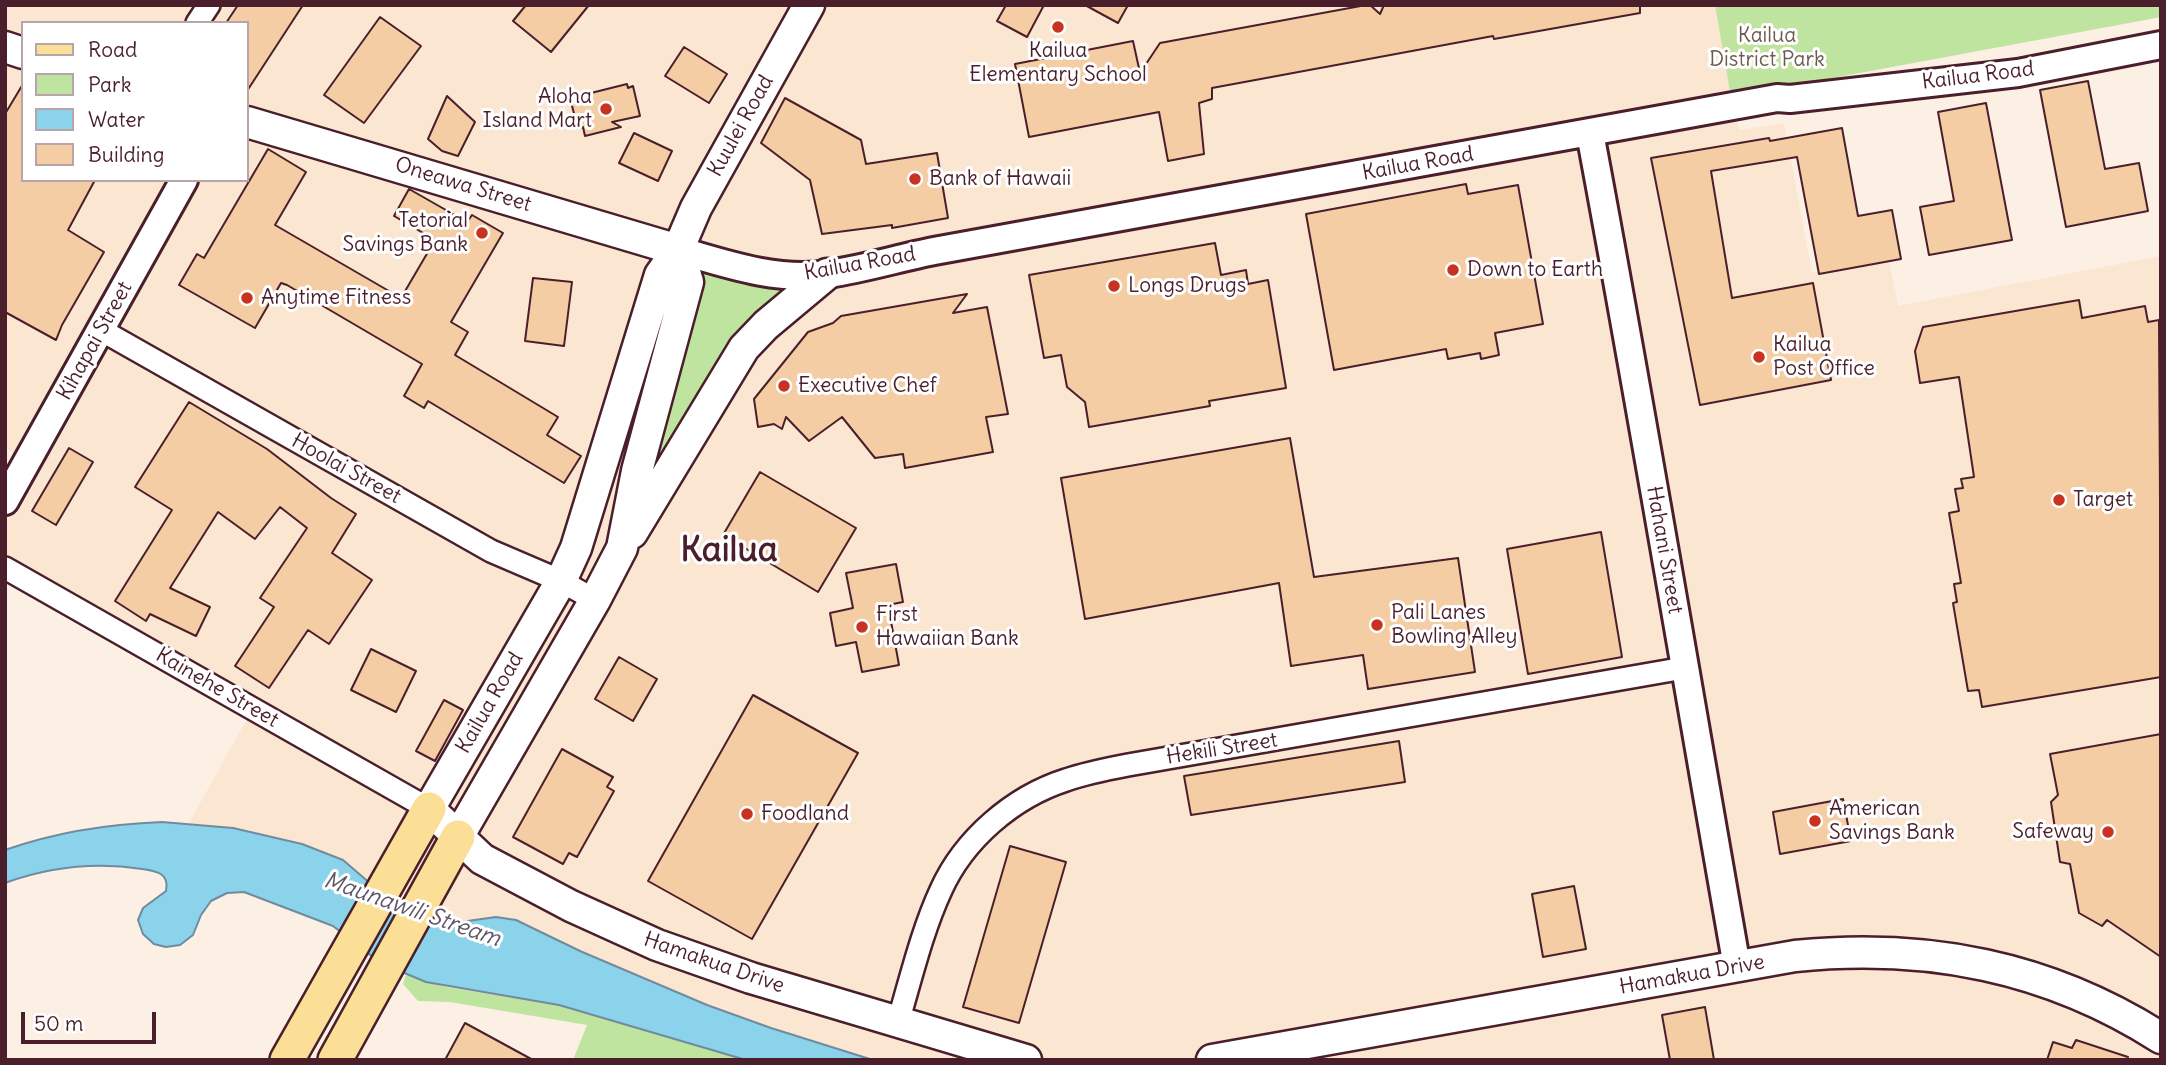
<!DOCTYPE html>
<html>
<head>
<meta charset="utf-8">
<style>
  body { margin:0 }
  #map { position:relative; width:2166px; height:1065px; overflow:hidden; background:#fcf0e4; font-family:Delius,sans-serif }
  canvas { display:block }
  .frame { position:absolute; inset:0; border:7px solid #4a1f2b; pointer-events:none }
  .legend { position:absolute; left:21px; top:21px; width:228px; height:161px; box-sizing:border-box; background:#fff; border:2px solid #b7a5aa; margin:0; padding:9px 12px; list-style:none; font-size:21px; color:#4a1f2b }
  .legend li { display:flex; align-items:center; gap:14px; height:35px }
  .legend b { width:35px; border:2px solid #b7a5aa }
  .scale { position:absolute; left:21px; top:1012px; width:135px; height:32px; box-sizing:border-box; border:4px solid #4a1f2b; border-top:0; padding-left:9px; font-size:21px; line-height:24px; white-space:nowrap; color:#4a1f2b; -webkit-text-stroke:5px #fff; paint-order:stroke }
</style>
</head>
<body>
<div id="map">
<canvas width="2166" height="1065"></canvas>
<div class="frame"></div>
<ul class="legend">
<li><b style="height:9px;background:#fbdf96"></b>Road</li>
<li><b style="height:19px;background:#bfe49f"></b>Park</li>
<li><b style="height:19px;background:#8ad3eb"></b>Water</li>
<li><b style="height:19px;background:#f4cda4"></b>Building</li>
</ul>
<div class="scale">50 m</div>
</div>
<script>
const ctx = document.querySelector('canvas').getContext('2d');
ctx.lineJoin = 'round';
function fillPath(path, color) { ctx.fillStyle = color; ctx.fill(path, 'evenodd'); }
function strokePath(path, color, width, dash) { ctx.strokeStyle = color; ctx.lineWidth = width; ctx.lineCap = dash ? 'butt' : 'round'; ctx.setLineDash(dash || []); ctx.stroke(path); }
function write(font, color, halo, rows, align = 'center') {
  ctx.font = font + ' Delius,sans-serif'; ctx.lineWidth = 6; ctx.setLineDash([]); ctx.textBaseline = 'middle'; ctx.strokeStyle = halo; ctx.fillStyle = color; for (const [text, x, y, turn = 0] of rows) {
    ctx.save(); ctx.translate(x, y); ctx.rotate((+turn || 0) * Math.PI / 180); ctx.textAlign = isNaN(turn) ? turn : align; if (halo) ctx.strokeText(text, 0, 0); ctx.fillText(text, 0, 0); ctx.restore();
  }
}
const built = new Path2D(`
  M5 5H1717L1739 130 1784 123 1812 273 1889 260 1898 306 2161 256V1060H873L771 1028 707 1005 580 951 516 920 481 918 446 924 417 917 393 903 343 860 302 844 233 828 189 823 258 699 5 558V525L36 467 5 448ZM23 23H247V180H23Z`);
const green = new Path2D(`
  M1715 5H2161V17L1731 97Z
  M678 250 789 276 791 305 655 498 637 471Z
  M406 975 446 987 559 1005 746 1060H573L587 1025 450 1002 418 1001 403 984Z`);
const water = new Path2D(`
  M162 822 233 828 302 844 343 860 393 903 417 917 446 924 496 917 516 920 580 951 707 1005 771 1028 873 1060H746L559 1005 426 982 390 967 374 958 333 926 244 892 227 893 211 901 201 915 193 935 180 945 166 947 154 944 143 934 138 920 143 908 166 891C170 873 156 871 142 869 96 862 49 867 5 883V850C56 832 108 824 162 822Z`);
const building = new Path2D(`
  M238 5H303L247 91V23H226Z
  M526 5H589L551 52 513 21Z
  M1006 5H1044L1027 37 997 21Z
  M1085 5H1128L1118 23Z
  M1366 5H1370L1380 14 1384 5H1640V13L1494 39 1493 36 1212 88V99L1199 103 1204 154 1168 161 1159 112 1029 137 1015 64 1133 41 1140 73 1160 43Z
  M380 17 421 46 364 123 324 95Z
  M684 47 727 74 709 103 665 76Z
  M2088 81 2105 169 2139 163 2148 211 2066 227 2040 90Z
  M23 84V180H95L68 230 104 252 62 325 56 340 5 312V114Z
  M627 84 628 88 633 86 640 116 612 122 621 127 585 136 583 127 578 129 571 102 576 101 575 97Z
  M447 96 475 122 458 156 442 151 428 139Z
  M785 98 861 140 866 164 937 153 948 218 892 228V225L822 234 810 180 761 143Z
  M1986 103 2012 240 1929 255 1920 207 1954 201 1938 112Z
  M1842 128 1858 216 1892 210 1901 259 1819 274 1797 157 1711 171 1732 298 1813 283 1831 380 1700 405 1651 158 1769 138 1770 141Z
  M634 133 672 151 658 181 619 163Z
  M268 149 306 172 275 225 401 298 435 240 394 216 409 189 467 222 472 215 503 233 451 322 468 332 455 355 558 417 547 435 581 456 564 483 428 401 424 408 404 396 422 364 287 285 281 283 255 328 179 285 197 254 204 258Z
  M1466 184 1468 194 1518 185 1543 324 1495 333 1499 355 1481 359 1480 353 1448 359 1446 349 1334 370 1306 214Z
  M1215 243 1221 275 1246 270 1248 284 1268 280 1286 388 1209 401 1210 406 1089 427 1085 402 1067 387 1061 355 1044 358 1029 275Z
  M533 278 572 282 564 346 525 341Z
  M967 294 953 313 987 307 1008 414 986 417 993 452 905 468 903 454 875 458 842 417 809 441 786 417 782 429 774 424 758 427 754 399 808 332 833 323 841 316Z
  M2079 300 2082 318 2145 306 2148 322 2159 320 2161 677 1982 707 1979 690 1968 691 1953 603 1957 602 1954 584 1961 583 1949 513 1959 511 1955 489 1963 488 1961 479 1974 477 1959 377 1920 383 1915 351 1923 327Z
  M189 402 267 449 331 498 356 514 332 553 372 580 329 644 308 630 269 688 235 666 274 607 260 598 307 528 280 507 255 539 218 512 170 588 210 607 196 636 150 614 146 621 115 601 172 510 135 487Z
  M1290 438 1314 577 1458 558 1475 672 1368 689 1363 655 1291 666 1279 583 1085 619 1061 478Z
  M69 448 93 462 56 525 32 511Z
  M760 472 856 528 818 592 723 535Z
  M1601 532 1622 657 1528 674 1507 549Z
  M896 564 903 602 888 605 899 665 862 672 856 642 836 646 830 613 853 608 846 573Z
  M371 649 416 671 396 712 351 690Z
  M619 657 657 679 633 721 595 699Z
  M753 695 858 753 752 939 648 881Z
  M444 700 463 710 435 761 416 751Z
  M2161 734V957L2107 920 2102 926 2079 913 2070 864 2060 862 2051 802 2058 795 2050 754Z
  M1399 741 1405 782 1191 815 1184 776Z
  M562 749 613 777 607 787 614 791 577 857 569 853 563 864 513 837Z
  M1843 799 1851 841 1780 854 1773 812Z
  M1010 846 1066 862 1019 1023 963 1007Z
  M1574 886 1586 949 1543 957 1532 894Z
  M1705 1007 1714 1060H1670L1662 1015Z
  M465 1023 533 1060H445Z
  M2076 1040 2128 1057 2127 1060H2047L2053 1042 2072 1048Z`);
const minor = new Path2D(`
  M197 23 209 5
  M101 330 491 551 561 581 595 600
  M5 568 429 809
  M898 1022C911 978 922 931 941 890 964 839 1013 797 1066 780 1086 773 1107 769 1128 765L1684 668`);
const tertiary = new Path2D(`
  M1590 133C1642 410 1688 689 1737 967
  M678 250C726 264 778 282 828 274 863 269 899 258 934 251L1777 98 1790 99 2018 73 2161 45
  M5 501 184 180`);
const secondary = new Path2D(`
  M809 5 696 208 678 250 660 275 576 548 561 581 429 809 482 859 571 906 657 945 751 978 1026 1060
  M5 47 23 53
  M247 122 678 250
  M632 533 744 348 766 325 827 274
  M458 837 595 600 622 548 637 471 688 282 678 250
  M1212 1060 1795 956C1927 943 2048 966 2161 1038`);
const primary = new Path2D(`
  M287 1060 429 809
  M335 1060 458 837`);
const markers = [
  [1058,27,7,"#c8321e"],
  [606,109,7,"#c8321e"],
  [915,179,7,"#c8321e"],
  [482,233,7,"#c8321e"],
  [1453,270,7,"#c8321e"],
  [1114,286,7,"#c8321e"],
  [247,298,7,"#c8321e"],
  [1759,357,7,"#c8321e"],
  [784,386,7,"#c8321e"],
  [2059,500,7,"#c8321e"],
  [1377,625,7,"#c8321e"],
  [862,627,7,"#c8321e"],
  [747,814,7,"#c8321e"],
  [1815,821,7,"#c8321e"],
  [2108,832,7,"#c8321e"]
];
const parkNames = [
  ["Kailua",1767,36],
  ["District Park",1767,60]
];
const poiNames = [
  ["Kailua",1058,51,"center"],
  ["Elementary School",1058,75,"center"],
  ["Aloha",592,97,"right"],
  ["Island Mart",592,121,"right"],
  ["Bank of Hawaii",929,179],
  ["Tetorial",468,221,"right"],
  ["Savings Bank",468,245,"right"],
  ["Down to Earth",1467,270],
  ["Longs Drugs",1128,286],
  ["Anytime Fitness",261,298],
  ["Kailua",1773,345],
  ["Post Office",1773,369],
  ["Executive Chef",798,386],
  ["Target",2073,500],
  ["Pali Lanes",1391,613],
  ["Bowling Alley",1391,637],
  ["First",876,615],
  ["Hawaiian Bank",876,639],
  ["American",1829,809],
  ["Savings Bank",1829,833],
  ["Foodland",761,814],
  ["Safeway",2094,832,"right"]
];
const streetNames = [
  ["Kailua Road",1978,76,-7],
  ["Kuulei Road",741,126,-61],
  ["Kailua Road",1418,164,-10],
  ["Oneawa Street",463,185,17],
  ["Kailua Road",860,264,-10],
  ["Kihapai Street",95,341,-61],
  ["Hoolai Street",346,469,29],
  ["Hahani Street",1664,550,80],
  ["Kainehe Street",217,688,30],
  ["Kailua Road",490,703,-60],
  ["Hekili Street",1222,749,-9],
  ["Hamakua Drive",714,963,19],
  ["Hamakua Drive",1692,975,-10]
];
const waterNames = [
  ["Maunawili Stream",412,910,19]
];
const townNames = [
  ["Kailua",729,551]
];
fillPath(built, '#fae6d1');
fillPath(green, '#bfe49f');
fillPath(water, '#8ad3eb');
strokePath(water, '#708b9e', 2);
fillPath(building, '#f4cda4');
strokePath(building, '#4a1f2b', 2);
strokePath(minor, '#4a1f2b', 26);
strokePath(tertiary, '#4a1f2b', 32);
strokePath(secondary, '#4a1f2b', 35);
strokePath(primary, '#4a1f2b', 38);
strokePath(minor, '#fff', 21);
strokePath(tertiary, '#fff', 26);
strokePath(secondary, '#fff', 30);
strokePath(primary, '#fbdf96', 33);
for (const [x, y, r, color] of markers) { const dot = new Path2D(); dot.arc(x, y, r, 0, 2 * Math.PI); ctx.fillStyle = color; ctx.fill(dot); strokePath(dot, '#fff', 2.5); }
write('21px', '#6d5a4e', '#fff', parkNames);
write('21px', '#4a1f2b', '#fff', poiNames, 'left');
write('21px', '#4a1f2b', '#fff', streetNames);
write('italic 23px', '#5d5565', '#fff', waterNames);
write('bold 35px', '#4a1f2b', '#fff', townNames);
</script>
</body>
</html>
